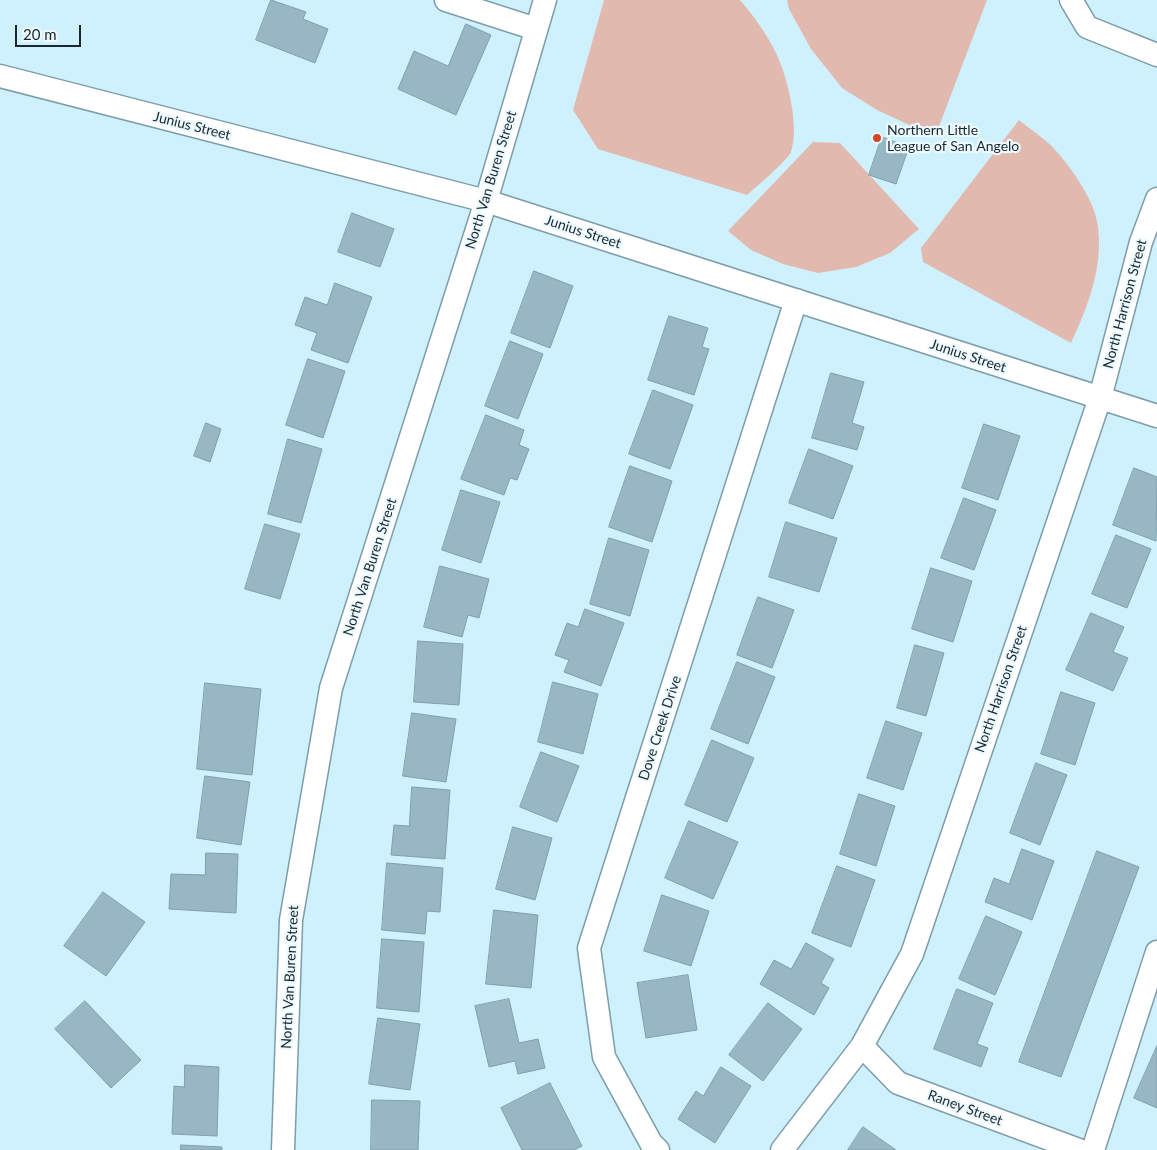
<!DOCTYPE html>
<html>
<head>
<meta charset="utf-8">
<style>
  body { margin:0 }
  #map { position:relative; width:1157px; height:1150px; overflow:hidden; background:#cef1fd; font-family:Lato,sans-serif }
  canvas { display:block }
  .scale { position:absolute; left:15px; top:25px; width:66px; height:22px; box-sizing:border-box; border:2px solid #1a272c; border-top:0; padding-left:6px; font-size:15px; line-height:18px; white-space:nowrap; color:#1a272c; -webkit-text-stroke:4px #ecfaff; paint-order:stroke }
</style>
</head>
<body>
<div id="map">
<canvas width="1157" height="1150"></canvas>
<div class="scale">20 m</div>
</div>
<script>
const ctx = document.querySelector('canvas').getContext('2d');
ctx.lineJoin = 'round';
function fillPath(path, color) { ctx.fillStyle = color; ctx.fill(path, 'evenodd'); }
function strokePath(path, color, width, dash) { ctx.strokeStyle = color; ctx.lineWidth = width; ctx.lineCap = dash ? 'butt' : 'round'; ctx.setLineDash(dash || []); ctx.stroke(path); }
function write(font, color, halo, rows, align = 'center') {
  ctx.font = font + ' Lato,sans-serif'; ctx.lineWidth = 4.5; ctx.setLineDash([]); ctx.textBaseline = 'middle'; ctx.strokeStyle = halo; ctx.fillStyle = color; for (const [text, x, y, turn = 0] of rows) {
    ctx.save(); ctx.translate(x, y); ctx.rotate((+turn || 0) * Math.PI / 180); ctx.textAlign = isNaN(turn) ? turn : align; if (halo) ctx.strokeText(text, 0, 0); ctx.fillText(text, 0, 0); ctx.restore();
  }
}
const green = new Path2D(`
  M604 0H740C753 15 766 33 775 51 787 74 800 127 791 152 788 160 755 188 747 195L598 149 573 110Z
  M787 0H987L935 137 877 110 842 88 811 49 789 9Z
  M1019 120C1031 130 1047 140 1057 152 1072 169 1093 199 1097 221 1105 264 1088 306 1071 343L923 262 921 248Z
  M813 142 840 143 919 229 890 253 856 267 818 273 783 264 751 250 728 231Z`);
const building = new Path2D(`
  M271 0 306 12 303 19 328 29 315 63 256 40Z
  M466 24 491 35 456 115 398 89 414 51 448 66Z
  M882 137 909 147 896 184 869 175Z
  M352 213 394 229 380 267 338 252Z
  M534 271 573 286 550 348 511 333Z
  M335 283 372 297 348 363 311 350 317 333 295 325 305 297 327 305Z
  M669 316 708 328 702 347 709 349 694 395 648 380Z
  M510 341 543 354 518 419 485 406Z
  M308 359 345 371 323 438 286 425Z
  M831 373 864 382 852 423 864 427 857 450 812 438Z
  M653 390 693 405 670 469 629 454Z
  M486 415 524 430 519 445 529 449 517 480 510 478 504 495 461 479Z
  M206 423 221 429 210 462 194 456Z
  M984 424 1020 436 998 500 962 488Z
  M288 439 322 449 301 523 268 514Z
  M809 449 853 466 833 519 789 503Z
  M630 466 672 481 652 542 609 527Z
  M1134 468 1157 477 1156 541 1113 525Z
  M461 490 500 502 481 563 442 550Z
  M964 498 996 510 974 570 941 558Z
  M786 522 837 538 819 592 769 577Z
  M265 524 300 534 280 599 245 589Z
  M1116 535 1151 549 1127 608 1092 594Z
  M609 538 649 550 630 616 590 604Z
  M440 566 489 579 479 618 468 615 462 637 424 627Z
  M931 568 972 581 953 642 912 629Z
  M758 597 794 610 772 668 737 655Z
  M585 609 624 623 601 686 564 672 569 660 555 655 567 623 578 627Z
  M1091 613 1124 627 1113 652 1128 658 1113 691 1066 670Z
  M418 641 463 644 459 705 414 702Z
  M915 645 944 653 926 716 897 708Z
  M737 662 775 677 748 744 711 729Z
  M553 682 598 694 583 754 538 742Z
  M205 683 261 689 252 775 197 769Z
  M1061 692 1095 703 1075 765 1041 754Z
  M412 713 456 719 446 782 403 776Z
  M886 721 922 733 903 790 867 778Z
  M712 740 754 758 727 822 685 805Z
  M541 752 579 766 557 822 520 807Z
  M1036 763 1067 775 1040 845 1010 833Z
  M205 776 250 782 241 845 197 838Z
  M412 787 450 790 445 859 391 855 394 825 409 826Z
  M859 794 895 806 876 866 840 854Z
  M689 821 738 842 713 899 665 878Z
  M513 827 552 838 535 900 496 889Z
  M1022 849 1054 861 1032 920 985 902 994 878 1009 884Z
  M1097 851 1139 867 1061 1077 1019 1062Z
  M206 853 238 854 236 913 169 909 171 874 205 875Z
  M387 863 443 868 440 912 427 911 425 934 382 930Z
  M837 866 875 880 851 947 812 933Z
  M103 892 145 922 106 976 64 946Z
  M662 895 709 911 691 966 644 951Z
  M494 910 538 915 531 988 486 984Z
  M986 916 1022 932 995 995 959 979Z
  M382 939 424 942 419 1012 377 1008Z
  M806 943 834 959 821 983 829 988 814 1015 760 984 774 960 791 969Z
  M688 975 697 1030 646 1038 637 983Z
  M957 989 993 1003 977 1044 988 1048 981 1067 934 1049Z
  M509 999 519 1043 538 1039 545 1068 518 1074 515 1061 489 1067 475 1006Z
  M85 1001 141 1060 111 1088 55 1029Z
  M768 1003 802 1029 763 1081 729 1055Z
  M378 1018 420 1024 410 1090 369 1084Z
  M1157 1046V1108L1134 1098Z
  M185 1065 219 1067 217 1136 172 1134 174 1086 184 1087Z
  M721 1067 751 1086 715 1143 678 1119 696 1091 703 1096Z
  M550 1083 582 1146 574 1150H522L501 1108Z
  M372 1100 420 1101 418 1150H371Z
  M863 1127 896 1150H848Z
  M181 1145 222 1147V1150H181Z`);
const minor = new Path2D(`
  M446 0 536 29
  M1071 0 1087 27 1157 55
  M0 76 486 201 1157 416
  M862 1046 898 1083 1079 1150
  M283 1150 291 920 331 688 486 201 545 0
  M658 1150 651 1143 604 1057 589 948 796 300
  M782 1150 862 1046 912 954 1100 398 1141 242 1157 199
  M1093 1150 1157 952`);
const markers = [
  [877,138,5,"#d04723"]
];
const streetNames = [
  ["Junius Street",192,126,14],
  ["North Van Buren Street",491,180,-73],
  ["Junius Street",583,232,18],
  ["North Harrison Street",1125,304,-75],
  ["Junius Street",968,356,18],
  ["North Van Buren Street",370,567,-72],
  ["North Harrison Street",1001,689,-71],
  ["Dove Creek Drive",660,728,-72],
  ["North Van Buren Street",290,977,-87],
  ["Raney Street",965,1108,20]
];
const poiNames = [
  ["Northern Little",887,130],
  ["League of San Angelo",887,146]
];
fillPath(green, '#e2b9af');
fillPath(building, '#96b7c3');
strokePath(building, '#7f9fab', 1);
strokePath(minor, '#7d9da9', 25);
strokePath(minor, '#fff', 22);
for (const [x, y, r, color] of markers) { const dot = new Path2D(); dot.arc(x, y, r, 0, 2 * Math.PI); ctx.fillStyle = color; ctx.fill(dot); strokePath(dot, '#ecfaff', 2); }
write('14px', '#1a272c', '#ecfaff', streetNames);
write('14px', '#1a272c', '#ecfaff', poiNames, 'left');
</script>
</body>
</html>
